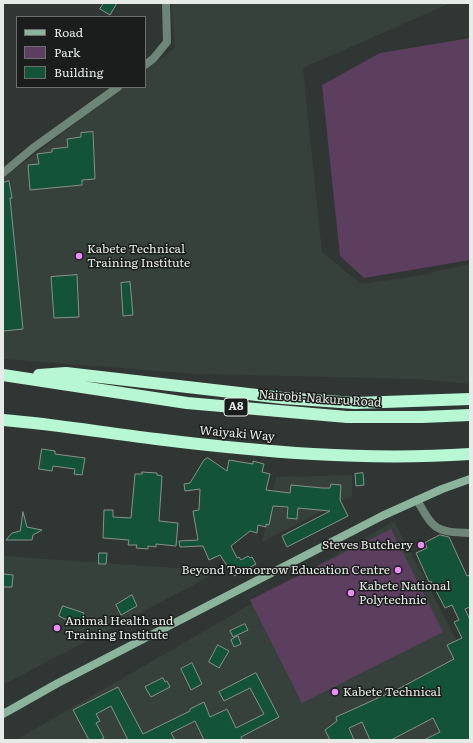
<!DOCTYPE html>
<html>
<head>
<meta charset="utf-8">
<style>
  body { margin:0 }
  #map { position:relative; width:473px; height:743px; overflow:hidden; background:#303633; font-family:Literata,serif }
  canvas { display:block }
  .frame { position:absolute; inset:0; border:4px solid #e6ebe8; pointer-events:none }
  .legend { position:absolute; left:16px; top:16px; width:130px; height:72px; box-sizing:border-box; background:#1a1d1b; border:1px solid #6c6f6d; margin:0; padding:5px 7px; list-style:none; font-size:12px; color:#e6ebe8 }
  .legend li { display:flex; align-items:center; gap:8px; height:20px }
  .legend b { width:20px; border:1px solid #6c6f6d }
</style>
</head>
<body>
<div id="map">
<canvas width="473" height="743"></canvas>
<div class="frame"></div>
<ul class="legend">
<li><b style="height:5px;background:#8bb49d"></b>Road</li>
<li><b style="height:11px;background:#5c3e5f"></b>Park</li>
<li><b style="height:11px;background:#135438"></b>Building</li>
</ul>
</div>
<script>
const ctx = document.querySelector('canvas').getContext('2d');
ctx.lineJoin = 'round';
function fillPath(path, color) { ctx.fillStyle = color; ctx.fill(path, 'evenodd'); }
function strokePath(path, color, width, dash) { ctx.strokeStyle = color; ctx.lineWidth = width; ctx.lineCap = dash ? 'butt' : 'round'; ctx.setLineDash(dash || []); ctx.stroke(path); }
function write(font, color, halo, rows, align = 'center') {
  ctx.font = font + ' Literata,serif'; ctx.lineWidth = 3; ctx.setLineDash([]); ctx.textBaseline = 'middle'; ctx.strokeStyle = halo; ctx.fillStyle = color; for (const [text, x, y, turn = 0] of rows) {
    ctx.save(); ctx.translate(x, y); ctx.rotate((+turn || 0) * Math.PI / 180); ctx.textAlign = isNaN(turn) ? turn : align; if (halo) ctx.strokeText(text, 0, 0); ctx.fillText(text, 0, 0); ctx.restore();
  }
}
const built = new Path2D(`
  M171 3H451L303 68 322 252 361 284 417 276 470 264V384L414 379 198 374 3 359V178L124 87H145V71L175 48Z
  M352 475V496L262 542 276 477Z
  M394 521 470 665V740H16Z
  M3 556 220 571 3 685Z`);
const green = new Path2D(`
  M470 38V260L364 278 340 256 322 85 380 53Z
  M391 529 443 632 302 703 250 600Z`);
const building = new Path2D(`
  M104 3H117L110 15 100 9Z
  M93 132 95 179 82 180V185L30 190 28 165 39 164 37 154 52 152V149L68 147 67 139 81 137V133Z
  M9 181 12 198H10L23 329 3 331V183Z
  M77 275 79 317 54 318 51 277Z
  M130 282 133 315 123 316 121 283Z
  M42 449 55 451V454L85 458 82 475 74 474 75 469 53 466 52 471 39 469Z
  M208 458 227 471 229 460 253 464V461L264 464 262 472 270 474 266 490 290 493 291 485 322 488H330L331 484 341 485 340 500 348 516 287 547 282 536 330 511 298 508 297 519 287 518 288 507 273 506 269 525 266 524V527L258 525 257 533 250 531 231 546 237 558 239 557 241 560 248 556 250 558 252 557 256 564 234 576 220 555 209 560 203 546 180 547 179 541 198 540 193 511 199 510 200 489 185 491 184 484 190 483 204 460Z
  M142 472 157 473V475L162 476 159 521 178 523 176 546 156 544V547L148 546V549L136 548 137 545H128L129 540 103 538 104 510H113V517L131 518 135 474H142Z
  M363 473 364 485 356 486 355 474Z
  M23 512 27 527 42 530 33 535 32 540H6L12 533 20 531Z
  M440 535 449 537 467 576 470 575V607L465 609 470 620V740H424L440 732 433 718 391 740H370L362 722 349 728 354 740H330L325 730 337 721 336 717 400 688 454 659 447 645 462 638 454 622 459 620 452 605 445 608 431 581 429 582 416 553 427 548 425 543Z
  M99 553H107L106 564H99Z
  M3 574 13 575 12 587H3Z
  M132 595 137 606 121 615 116 605Z
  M63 606 84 613 79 626 59 616Z
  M245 624 248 630 233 637 230 631Z
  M238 636 241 644 234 647 231 640Z
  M218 645 229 651 219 668 209 662Z
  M192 663 202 684 191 690 181 669Z
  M256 673 279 717 241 737 242 740H204L195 721 171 733 175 740H128L111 706 96 714 100 721 96 723 104 738 100 740H89L73 710 118 687 143 734 190 711V709L204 702 210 717 227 709 236 728 264 714 250 688 224 701 219 692Z
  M163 678 165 682 167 681 170 687 151 697 145 687Z`);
const street = new Path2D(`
  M145 65 153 59 167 42 166 3
  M3 173 33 148 118 87
  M417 500C434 530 435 532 470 533`);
const secondary = new Path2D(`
  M3 714 58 683 382 516 442 489 470 479`);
const highway = new Path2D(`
  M3 375 187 403 347 417H422L470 415
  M39 375 66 373 283 398 355 403 470 399
  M3 420C54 424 105 433 156 439 261 452 365 461 470 454`);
const markers = [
  [79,256,4,"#ed8cf9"],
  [421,545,4,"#ed8cf9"],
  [398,570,4,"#ed8cf9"],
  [351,593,4,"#ed8cf9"],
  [57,628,4,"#ed8cf9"],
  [335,692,4,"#ed8cf9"]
];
const shields = [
  [236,407,24]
];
const shieldNames = [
  ["A8",236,407]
];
const poiNames = [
  ["Kabete Technical",87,249],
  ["Training Institute",87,263],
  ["Steves Butchery",413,545,"right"],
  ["Beyond Tomorrow Education Centre",390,570,"right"],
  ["Kabete National",359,586],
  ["Polytechnic",359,600],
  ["Animal Health and",65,621],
  ["Training Institute",65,635],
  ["Kabete Technical",343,692]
];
const streetNames = [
  ["Nairobi-Nakuru Road",320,399,4],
  ["Waiyaki Way",237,434,5]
];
fillPath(built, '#35413a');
fillPath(green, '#5c3e5f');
fillPath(building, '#135438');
strokePath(building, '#89918c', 1);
strokePath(street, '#6d8678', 8);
strokePath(secondary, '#8bb49d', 8);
strokePath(highway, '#b8f7d4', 12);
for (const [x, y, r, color] of markers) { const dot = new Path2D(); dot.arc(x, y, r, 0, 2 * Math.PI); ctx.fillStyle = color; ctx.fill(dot); strokePath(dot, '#1a1d1b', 1.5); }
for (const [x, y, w] of shields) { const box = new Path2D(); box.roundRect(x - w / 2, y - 9, w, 18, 3); ctx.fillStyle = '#1a1d1b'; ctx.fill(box); strokePath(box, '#e6ebe8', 1); }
write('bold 11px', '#e6ebe8', null, shieldNames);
write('12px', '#e6ebe8', '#1a1d1b', poiNames, 'left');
write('12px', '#e6ebe8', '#1a1d1b', streetNames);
</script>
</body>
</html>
